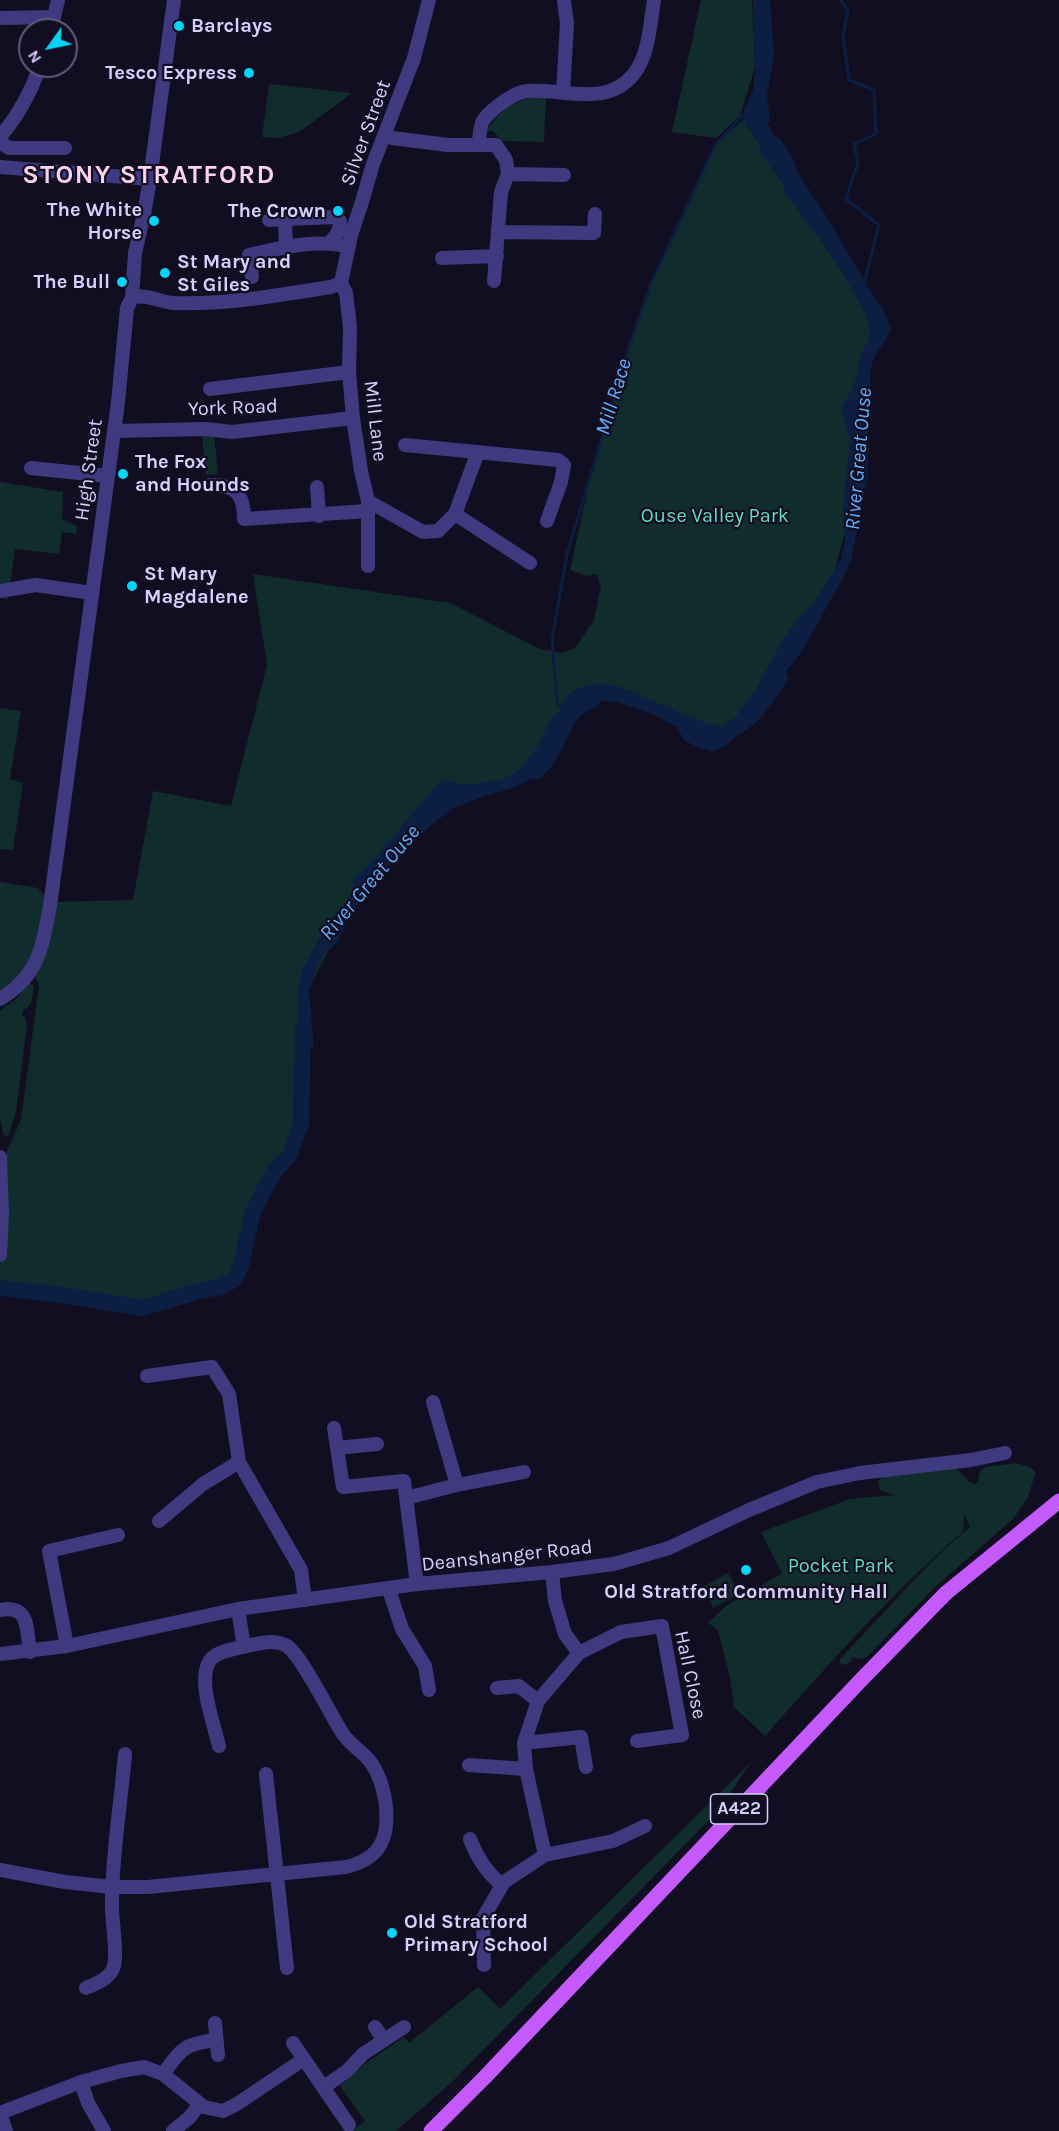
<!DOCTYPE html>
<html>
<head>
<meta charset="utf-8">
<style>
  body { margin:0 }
  #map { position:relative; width:1059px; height:2131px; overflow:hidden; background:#120e22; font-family:Karla,sans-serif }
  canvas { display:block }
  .north { position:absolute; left:18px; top:18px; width:60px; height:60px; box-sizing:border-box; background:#120e22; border:2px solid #615c7a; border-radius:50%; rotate:237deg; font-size:16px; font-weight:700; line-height:24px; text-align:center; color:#d7d0fe }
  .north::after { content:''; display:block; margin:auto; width:21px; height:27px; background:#05d4f6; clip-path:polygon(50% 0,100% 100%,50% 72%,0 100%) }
</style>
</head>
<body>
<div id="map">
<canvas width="1059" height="2131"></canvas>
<div class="north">N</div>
</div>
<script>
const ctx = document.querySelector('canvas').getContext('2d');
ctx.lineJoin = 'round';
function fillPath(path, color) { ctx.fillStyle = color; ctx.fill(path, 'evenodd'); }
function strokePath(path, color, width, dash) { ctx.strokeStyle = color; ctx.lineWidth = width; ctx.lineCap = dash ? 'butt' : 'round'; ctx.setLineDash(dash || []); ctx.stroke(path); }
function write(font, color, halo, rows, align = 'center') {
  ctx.font = font + ' Karla,sans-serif'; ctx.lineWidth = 4.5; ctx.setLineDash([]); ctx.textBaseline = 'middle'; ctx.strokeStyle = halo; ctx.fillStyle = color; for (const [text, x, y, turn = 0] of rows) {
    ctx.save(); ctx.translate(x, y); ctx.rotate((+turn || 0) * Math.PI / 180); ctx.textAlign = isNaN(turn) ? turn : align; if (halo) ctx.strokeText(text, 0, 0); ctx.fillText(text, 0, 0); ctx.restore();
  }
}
const green = new Path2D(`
  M701 0H752L755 67 740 116 716 138 672 132Z
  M269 84 352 93 299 132 278 138 262 137Z
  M546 96 544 142 503 141 493 131H486C502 108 517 98 546 96Z
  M749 114 886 325 864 385 869 449 820 621 730 735 591 688 577 691 531 773 442 812 361 887 307 992 302 1112 228 1277 188 1298 134 1308 63 1289 0 1285V1157L1 1164 21 1120 39 985 33 970 0 999V882L38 888 48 900 54 902 133 900 153 791 231 806 267 665 253 574 450 603 540 649 562 653 575 648 594 620 601 586 596 574 587 576 570 570 588 488 628 351 651 284 715 146Z
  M214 433 218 474 206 475 202 435Z
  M0 482 63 492 62 519 77 526 76 534 62 532 59 554 15 549 8 599 0 598Z
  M0 708 21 711 10 779 23 783 13 850 0 849Z
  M28 982 34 986C32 995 33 1007 23 1010L22 1015 25 1017 27 1024 16 1112 8 1137 4 1136 0 1119V1011L18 997Z
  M1016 1463 1030 1467 1036 1472 1027 1499 1013 1519 935 1587 867 1657 859 1659 853 1657 849 1663 843 1665 839 1663 840 1659 935 1558 970 1527 964 1514 963 1532C891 1593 828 1665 765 1736L734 1707 730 1677 718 1630 708 1623 726 1606 782 1573 761 1532 850 1499 894 1495 880 1490 878 1481C896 1466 912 1476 930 1471 939 1469 945 1466 954 1465L969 1482 975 1484 978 1482 980 1471 986 1467Z
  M728 1573 739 1594 713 1608 708 1597 699 1589Z
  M752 1761 718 1811 451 2083 396 2131H353L365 2121 340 2086 366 2063 404 2037 409 2043 478 1987 500 2009Z`);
const water = new Path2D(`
  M753 0H770L774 55 767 95 770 120 767 123 775 137 780 139 792 157 799 175 830 222 867 286 882 308 890 327V332L875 356 871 365 869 396 863 409 868 460 867 479 851 560 845 574 802 651 738 734 725 746 712 752 693 745 684 740 677 727 653 714 616 702 597 700 583 705 573 712 561 724 559 731 551 743 550 750 551 757 541 774 515 787 479 798 453 808 430 826 372 882 351 914 337 942 333 947 327 949 316 969 309 992 314 1047H299L298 993 302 970 323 931 352 893 353 880 369 865 438 784 446 780 462 785 472 784 500 780 512 774 520 769 537 748 552 717 559 712 568 695 581 687 598 684 618 686 708 724 722 726 731 724 756 688 784 638 801 615 815 601 841 559 845 540 843 507 850 442 841 409C844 400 852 393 854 385 858 373 858 361 863 350 866 344 870 339 870 333 869 302 805 219 784 192L785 187 760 152 761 147 746 125 743 113 753 91 755 72Z`);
const stream = new Path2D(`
  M841 0 848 11 843 35 849 80 874 90 876 134 854 144 858 162 846 199 879 225 864 284
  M563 710 557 703 552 640 567 554 628 351 651 284 715 146 744 114`);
const river = new Path2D(`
  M733 728C758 716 764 698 780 678
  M536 771C560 753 560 708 593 700
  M0 1288 62 1295 142 1308 203 1290 221 1287 235 1279 241 1265 252 1216 258 1202 274 1172 289 1156 301 1124 303 1027`);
const minor = new Path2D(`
  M0 18 54 17
  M51 30 58 0
  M563 93 567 23 564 2
  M385 135 392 138 448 145H496L506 160 508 174 501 192 494 281
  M0 137C18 116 31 92 40 66
  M0 142 9 148H65
  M479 143C480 122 481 119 499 105 507 99 517 92 527 91 563 88 605 108 633 75 649 56 650 24 654 0
  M0 167 150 179
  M508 174 564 175
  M269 220 285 219
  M499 232 594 233 595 214
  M286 247 285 219 335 217 340 221C340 231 336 236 329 243
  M442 258 497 256
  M252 277 249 255C282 248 316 238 349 247
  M341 283 346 293 350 327 349 372 353 418 361 471 368 501V566
  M132 298C145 293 160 302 173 303 226 305 279 295 331 287L341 283 351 235 361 205 373 164 414 58 429 0
  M210 389 349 372
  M114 431 206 429 232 432 353 418
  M405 445 558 460 564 465 561 482 547 521
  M31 468 108 476
  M210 485C236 485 244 494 244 519L368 511
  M317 487 319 516
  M368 501 423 532 438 531 455 514 478 452
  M455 514 530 563
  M0 591 36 585 92 593
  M0 999C39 976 42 947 50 906L118 402 127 308 132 298 135 253 144 214 150 179 174 0
  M0 1157 2 1215 0 1255
  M147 1376 212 1367 229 1394 239 1462 301 1570 305 1600
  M334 1428 343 1487 404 1481 417 1584
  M337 1448 377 1444
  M457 1485 524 1472
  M406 1498 457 1485 433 1402
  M159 1521 203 1484 239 1462
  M552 1572 555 1601 565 1634 579 1653
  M389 1590 402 1629 425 1666 429 1690
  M238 1609 244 1647
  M0 1610C30 1604 26 1629 30 1652
  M67 1646 49 1551 118 1535
  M0 1654 67 1646 238 1609 417 1584 552 1572 614 1564 669 1548 749 1510 817 1482 860 1473 971 1460 1005 1453
  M497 1688 519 1686 538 1701
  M524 1743 581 1737 586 1767
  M469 1765 526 1769
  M266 1774 287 1968
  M470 1839C477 1858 486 1872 502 1885
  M545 1855 526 1769 524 1743 538 1701 579 1653 621 1632 662 1626 682 1735 637 1741
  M0 1870 65 1882 112 1887H148L346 1867C379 1859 389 1840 386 1807 384 1790 380 1774 369 1760 360 1750 348 1743 341 1731 330 1713 301 1655 287 1646 274 1639 260 1643 247 1646 235 1649 221 1650 212 1658 195 1675 214 1724 219 1746
  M484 1965 483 1918 504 1882 545 1855 613 1841 645 1826
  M86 1988C97 1983 110 1979 114 1966 118 1952 111 1918 112 1902 112 1853 121 1803 125 1754
  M215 2023 218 2055
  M375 2027 384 2040
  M293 2043 349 2125
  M163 2074C182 2048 184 2044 216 2040
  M81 2082 88 2103 104 2131
  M324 2087 347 2071 363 2054 404 2027
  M0 2113 81 2082 121 2071 144 2067 163 2074 204 2107 223 2111 237 2104 304 2059
  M0 2113 6 2131
  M173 2131 189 2118 200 2104`);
const major = new Path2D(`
  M431 2131 485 2077 861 1680 946 1593 1059 1501`);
const markers = [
  [179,26,6,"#05d4f6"],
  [249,73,6,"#05d4f6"],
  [338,211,6,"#05d4f6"],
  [154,221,6,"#05d4f6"],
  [165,273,6,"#05d4f6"],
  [122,282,6,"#05d4f6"],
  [123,474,6,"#05d4f6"],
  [132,586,6,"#05d4f6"],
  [746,1570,6,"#05d4f6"],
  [392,1933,6,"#05d4f6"]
];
const shields = [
  [739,1809,57]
];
const shieldNames = [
  ["A422",739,1809]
];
const poiNames = [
  ["Barclays",191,26],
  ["Tesco Express",237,73,"right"],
  ["The White",142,210,"right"],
  ["Horse",142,233,"right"],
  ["The Crown",326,211,"right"],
  ["St Mary and",177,262],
  ["St Giles",177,285],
  ["The Bull",110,282,"right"],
  ["The Fox",135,462],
  ["and Hounds",135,485],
  ["St Mary",144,574],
  ["Magdalene",144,597],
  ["Old Stratford Community Hall",746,1592,"center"],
  ["Old Stratford",404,1922],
  ["Primary School",404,1945]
];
const streetNames = [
  ["Silver Street",366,133,-70],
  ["York Road",233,408,-2],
  ["Mill Lane",375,421,83],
  ["High Street",89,470,-82],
  ["Deanshanger Road",507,1556,-6],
  ["Hall Close",690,1675,78]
];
const parkNames = [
  ["Ouse Valley Park",715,516],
  ["Pocket Park",841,1566]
];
const waterNames = [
  ["Mill Race",614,397,-73],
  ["River Great Ouse",859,459,-85],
  ["River Great Ouse",370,883,-50]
];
const districtNames = [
  ["STONY STRATFORD",149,176]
];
fillPath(green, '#112c2c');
fillPath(water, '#0c1f43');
strokePath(stream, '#0c1f43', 3);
strokePath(river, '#0c1f43', 16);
strokePath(minor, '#3f3a80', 14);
strokePath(major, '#c55afc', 15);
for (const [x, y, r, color] of markers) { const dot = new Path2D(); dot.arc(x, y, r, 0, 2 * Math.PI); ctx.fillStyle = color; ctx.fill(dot); strokePath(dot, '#120e22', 2); }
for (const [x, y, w] of shields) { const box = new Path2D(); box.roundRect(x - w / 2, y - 15, w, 30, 4.5); ctx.fillStyle = '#120e22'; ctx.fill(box); strokePath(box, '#d7d0fe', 1.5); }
write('bold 18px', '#d7d0fe', null, shieldNames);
write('bold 20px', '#d7d0fe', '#120e22', poiNames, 'left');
write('20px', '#d7d0fe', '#120e22', streetNames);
write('20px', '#5eddc2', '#120e22', parkNames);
write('italic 21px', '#61aefc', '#120e22', waterNames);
ctx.letterSpacing = '1.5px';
write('bold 26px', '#fed2ec', '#120e22', districtNames);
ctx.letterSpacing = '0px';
</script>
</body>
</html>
